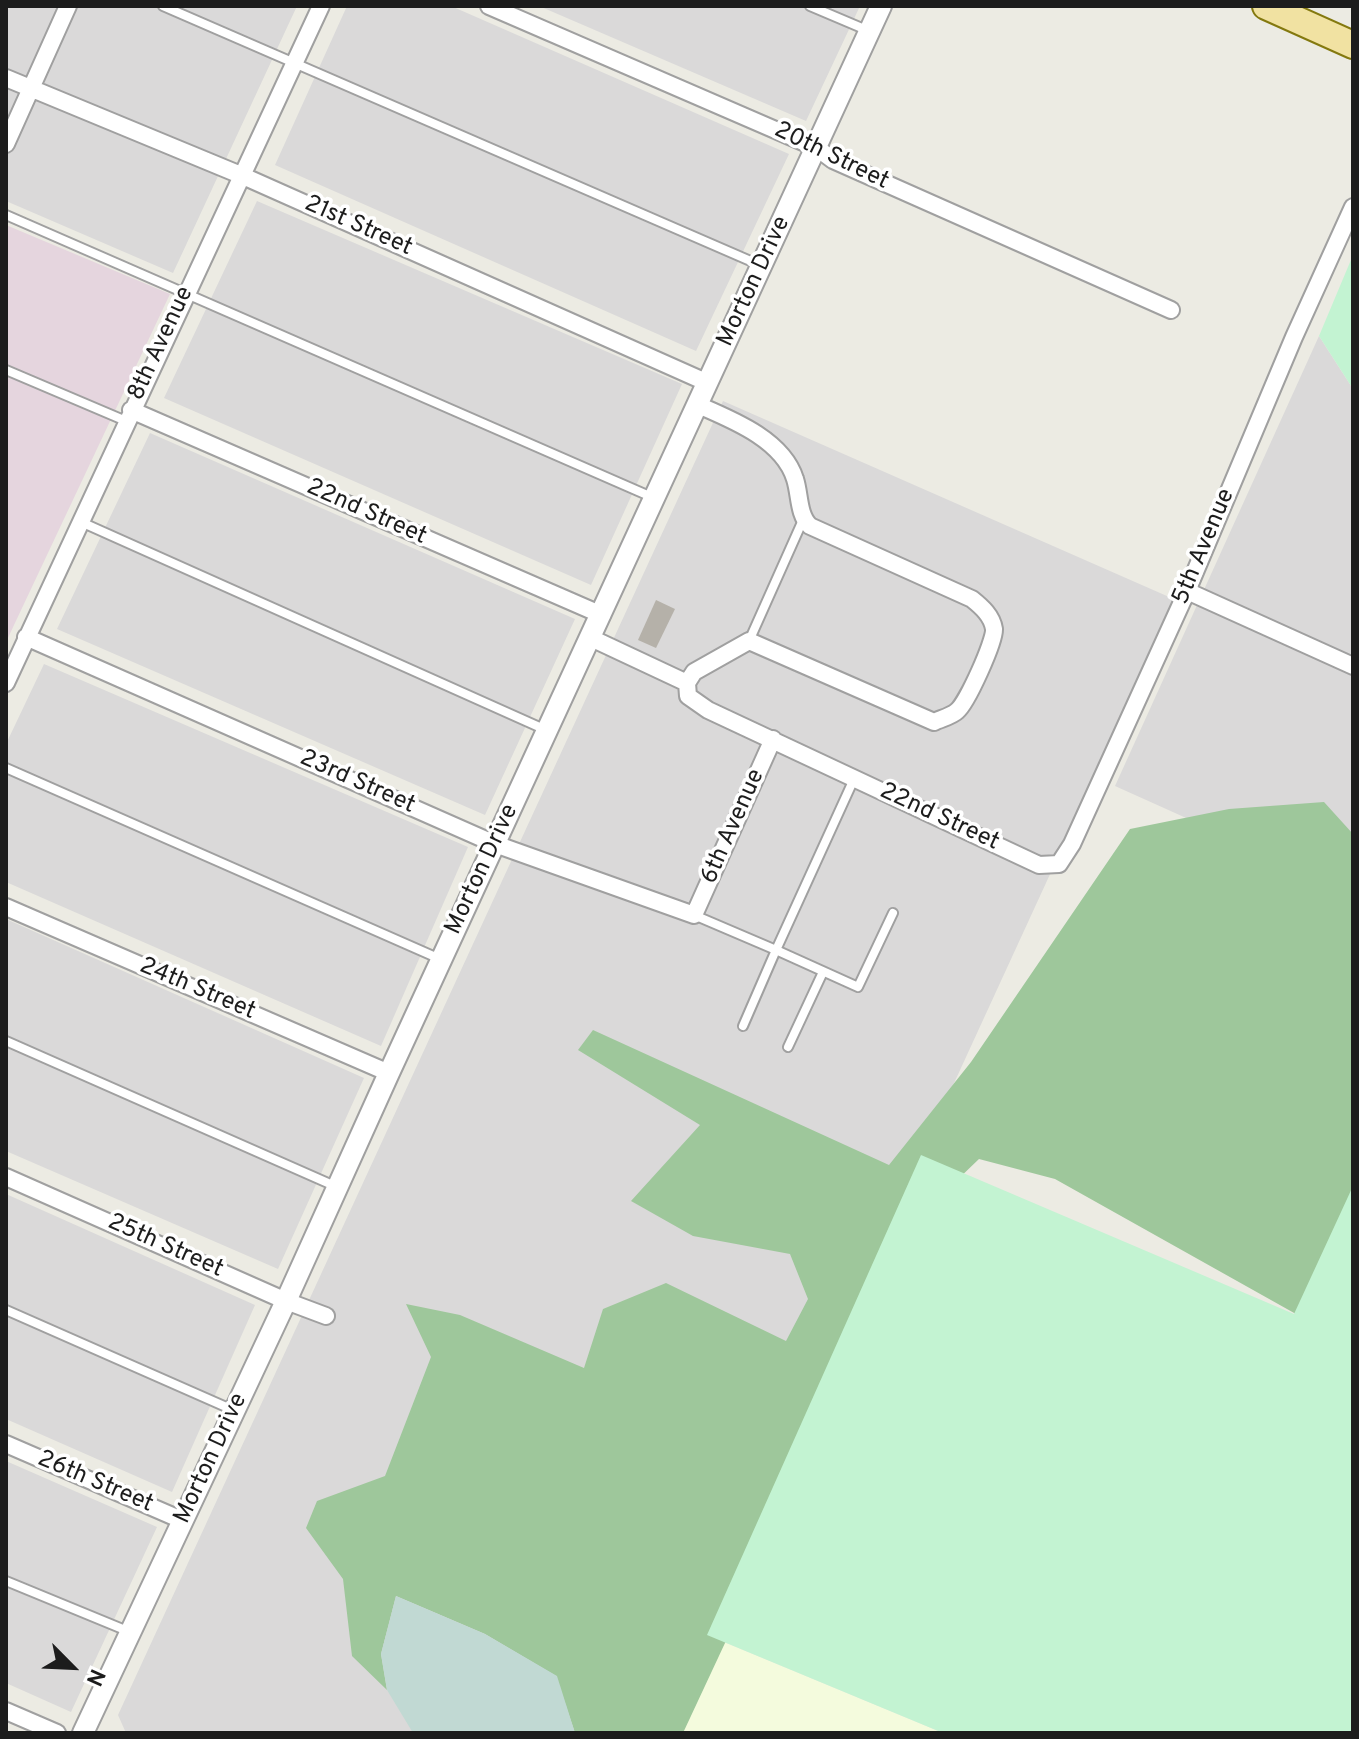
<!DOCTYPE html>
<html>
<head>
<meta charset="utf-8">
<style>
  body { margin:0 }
  #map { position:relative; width:1359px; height:1739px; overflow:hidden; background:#ecebe3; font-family:Overpass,sans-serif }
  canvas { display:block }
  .frame { position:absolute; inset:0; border:8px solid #1c1c1c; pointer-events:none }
  .north { position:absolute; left:32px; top:1627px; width:80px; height:80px; -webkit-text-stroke:6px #fff; paint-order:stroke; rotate:114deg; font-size:22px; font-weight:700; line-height:32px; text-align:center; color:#1c1c1c }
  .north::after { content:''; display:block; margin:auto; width:28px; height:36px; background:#1c1c1c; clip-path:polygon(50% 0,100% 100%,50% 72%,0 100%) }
</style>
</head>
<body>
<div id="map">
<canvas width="1359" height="1739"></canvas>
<div class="frame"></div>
<div class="north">N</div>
</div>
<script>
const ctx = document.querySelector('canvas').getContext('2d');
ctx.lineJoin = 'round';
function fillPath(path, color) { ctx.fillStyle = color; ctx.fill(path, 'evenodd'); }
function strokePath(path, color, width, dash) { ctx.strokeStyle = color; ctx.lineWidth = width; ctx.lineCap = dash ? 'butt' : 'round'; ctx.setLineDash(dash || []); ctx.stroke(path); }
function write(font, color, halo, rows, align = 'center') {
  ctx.font = font + ' Overpass,sans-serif'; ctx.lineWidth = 7; ctx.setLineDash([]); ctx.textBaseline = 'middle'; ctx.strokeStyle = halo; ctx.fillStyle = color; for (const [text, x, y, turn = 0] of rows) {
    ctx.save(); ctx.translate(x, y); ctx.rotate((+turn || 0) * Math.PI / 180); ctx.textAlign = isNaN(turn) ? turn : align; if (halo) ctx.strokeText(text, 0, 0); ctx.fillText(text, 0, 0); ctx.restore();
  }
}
const residential = new Path2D(`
  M6 6H297L173 273 6 201Z
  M347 6H451L789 154 696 351 275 165Z
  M539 6H860L806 121Z
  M257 201 682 384 591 585 164 398Z
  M1319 336 1353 389V893L1115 786Z
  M723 401 1176 600 921 1155 664 1733H126L118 1715Z
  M150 433 575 619 485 815 57 629Z
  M44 664 468 847 381 1046 6 882V744Z
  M6 919 364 1078 278 1269 6 1151Z
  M6 1194 255 1305 172 1492 6 1419Z
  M6 1461 157 1527 71 1712 6 1683Z`);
const industrial = new Path2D(`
  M6 225 170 294 6 642Z`);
const education = new Path2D(`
  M707 1635 943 1733H664Z`);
const forest = new Path2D(`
  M1324 802 1353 834V1346L1055 1179 979 1159 928 1208 683 1733H575L556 1676 485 1634 396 1596 381 1654 387 1690 352 1656 343 1579 306 1528 317 1501 385 1476 431 1357 406 1304 460 1315 584 1368 603 1309 666 1283 786 1341 808 1299 790 1254 693 1236 631 1201 700 1125 578 1050 593 1030 889 1165 971 1062 1130 829 1229 809Z`);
const wetland = new Path2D(`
  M396 1596 485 1634 557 1676 575 1733H413L387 1690 381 1654Z`);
const park = new Path2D(`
  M1353 255V389L1319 336Z
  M921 1155 1294 1314 1353 1186V1733H943L707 1635Z`);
const building = new Path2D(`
  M656 600 675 609 656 648 638 640Z`);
const service = new Path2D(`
  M163 6 762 266
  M810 6 869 31
  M6 215 654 498
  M6 370 126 421
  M81 522 546 730
  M749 641 803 520
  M6 768 440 959
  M694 915 776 950 854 779
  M743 1026 776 950 858 987 893 913
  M6 1041 337 1187
  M788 1047 823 972
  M6 1310 233 1410
  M6 1581 130 1632`);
const minor = new Path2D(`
  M489 6 817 148 833 160 1171 310
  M6 78 243 176 708 383
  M6 144 68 6
  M131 410 602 615
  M1187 591 1353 666
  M26 637 495 844 694 915 773 739
  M591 638 687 683 688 696 708 710 1039 865 1059 864 1072 844 1187 591 1294 337 1353 207
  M6 683 321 6
  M687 683 694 672 749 641 934 722C940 719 952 716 957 711 967 703 995 641 994 629 992 616 982 607 972 599L810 526C798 515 800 494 795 479 783 440 733 420 698 405
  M6 907 389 1073
  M6 1177 286 1301 326 1316
  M6 1444 184 1521
  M6 1711 57 1733`);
const tertiary = new Path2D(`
  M83 1733 286 1301 389 1073 881 6`);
const primary = new Path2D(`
  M1266 6 1353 45`);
const streetNames = [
  ["20th Street",831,157,26],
  ["21st Street",358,227,24],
  ["Morton Drive",755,282,-65],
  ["8th Avenue",162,344,-65],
  ["22nd Street",366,513,24],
  ["5th Avenue",1205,547,-67],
  ["23rd Street",357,783,24],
  ["22nd Street",939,818,25],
  ["6th Avenue",734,827,-66],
  ["Morton Drive",483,870,-65],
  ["24th Street",197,990,23],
  ["25th Street",165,1247,24],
  ["Morton Drive",212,1459,-65],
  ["26th Street",95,1483,23]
];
fillPath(residential, '#dad9d9');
fillPath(industrial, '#e5d5de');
fillPath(education, '#f4fbdd');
fillPath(forest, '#9ec79b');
fillPath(wetland, '#c1d9d3');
fillPath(park, '#c3f3d2');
fillPath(building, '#b5b1a9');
strokePath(service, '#a0a0a0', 12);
strokePath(minor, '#a0a0a0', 20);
strokePath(tertiary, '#a0a0a0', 24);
strokePath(primary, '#84790f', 30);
strokePath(service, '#fff', 8);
strokePath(minor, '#fff', 16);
strokePath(tertiary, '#fff', 20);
strokePath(primary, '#f1e2a2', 26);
write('24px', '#1c1c1c', '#fff', streetNames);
</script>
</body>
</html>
